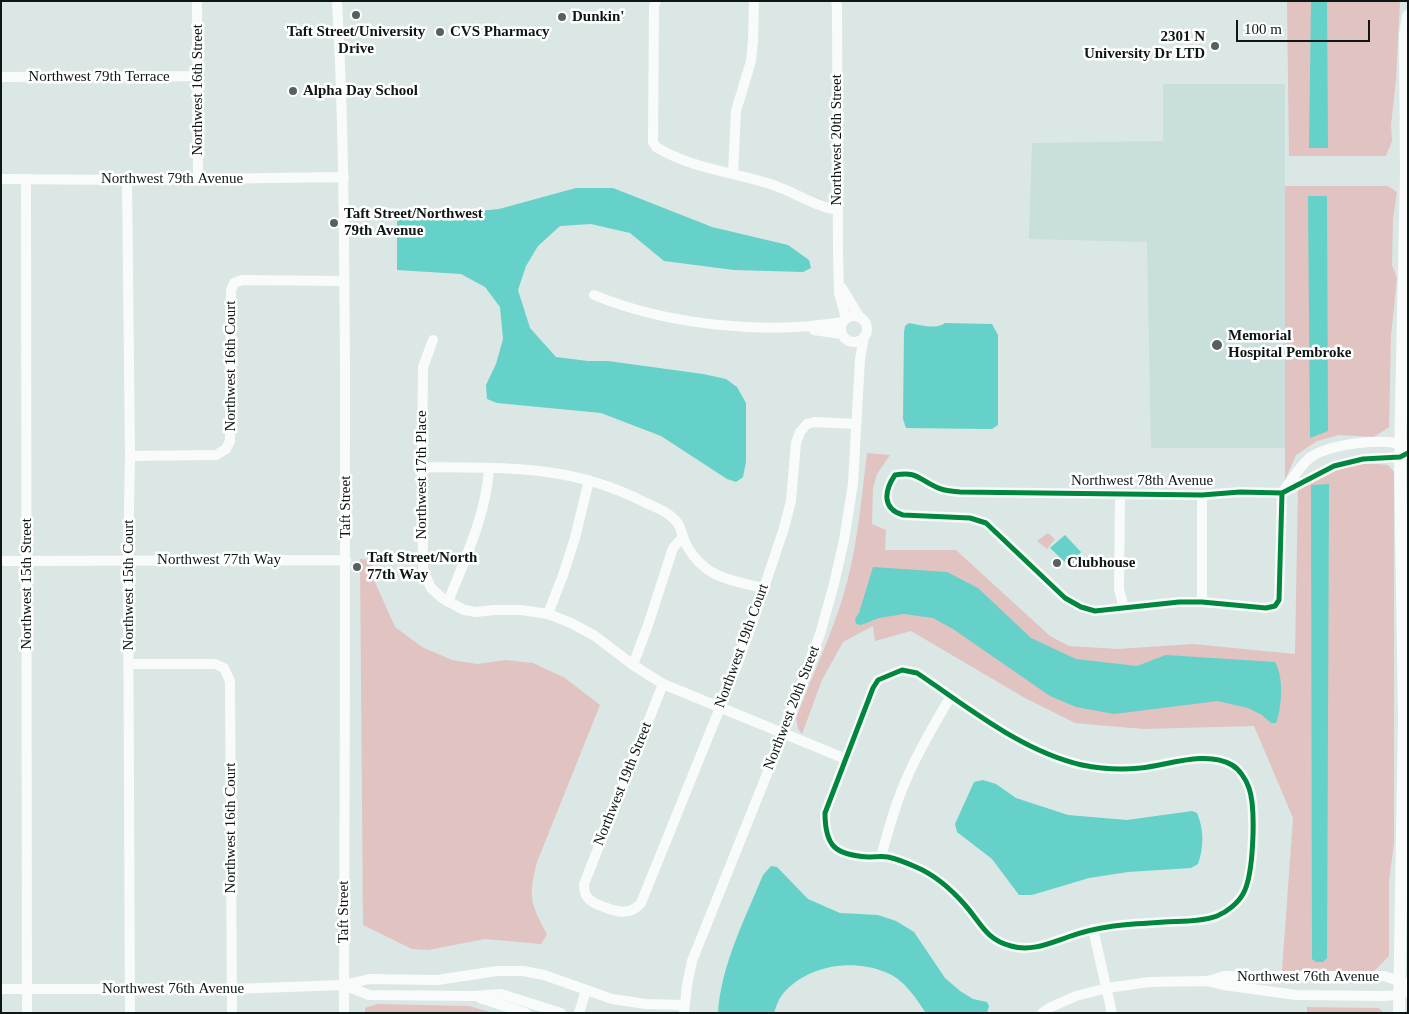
<!DOCTYPE html>
<html>
<head>
<meta charset="utf-8">
<style>
  body { margin:0 }
  #map { position:relative; width:1409px; height:1014px; overflow:hidden; background:#dae7e5; font-family:Georgia,serif }
  canvas { display:block }
  .frame { position:absolute; inset:0; border:2px solid #0f1716; pointer-events:none }
  .scale { position:absolute; left:1236px; top:20px; width:134px; height:22px; box-sizing:border-box; border:2px solid #0f1716; border-top:0; padding-left:6px; font-size:15px; line-height:18px; white-space:nowrap; color:#0f1716; -webkit-text-stroke:4px #fff; paint-order:stroke }
</style>
</head>
<body>
<div id="map">
<canvas width="1409" height="1014"></canvas>
<div class="frame"></div>
<div class="scale">100 m</div>
</div>
<script>
const ctx = document.querySelector('canvas').getContext('2d');
ctx.lineJoin = 'round';
function fillPath(path, color) { ctx.fillStyle = color; ctx.fill(path, 'evenodd'); }
function strokePath(path, color, width, dash) { ctx.strokeStyle = color; ctx.lineWidth = width; ctx.lineCap = dash ? 'butt' : 'round'; ctx.setLineDash(dash || []); ctx.stroke(path); }
function write(font, color, halo, rows, align = 'center') {
  ctx.font = font + ' Georgia,serif'; ctx.lineWidth = 5; ctx.setLineDash([]); ctx.textBaseline = 'middle'; ctx.strokeStyle = halo; ctx.fillStyle = color; for (const [text, x, y, turn = 0] of rows) {
    ctx.save(); ctx.translate(x, y); ctx.rotate((+turn || 0) * Math.PI / 180); ctx.textAlign = isNaN(turn) ? turn : align; if (halo) ctx.strokeText(text, 0, 0); ctx.fillText(text, 0, 0); ctx.restore();
  }
}
const built = new Path2D(`
  M1163 84H1285V448H1151L1147 242 1029 239 1032 143 1163 141Z`);
const green = new Path2D(`
  M1287 1H1400L1396 80 1391 125 1392 141 1386 156H1289Z
  M1285 186H1388L1397 192 1393 219 1392 265 1397 278 1391 336 1389 427 1374 437 1339 435 1317 441 1296 455 1285 480Z
  M867 453 890 455 877 474 873 488 872 524 886 530 885 550H956L1050 636 1069 646 1118 649 1193 644 1295 654 1298 488 1331 471 1367 463 1388 465 1394 472V843L1389 881V956L1374 971H1282L1293 818 1254 726 1143 729 1075 723 1025 698 911 631 875 641 873 626 843 642 822 680 802 734 798 729 796 718C811 679 829 640 842 600 857 553 861 502 867 453Z
  M1048 533 1055 539 1047 549 1037 541Z
  M360 559 372 560 374 580 395 627 422 647 452 660 477 664 506 660 533 663 565 678 600 705 537 862C528 897 530 903 547 934L541 944 485 939 428 950 412 949 363 925Z
  M377 1004 469 1006 493 1013H365V1008Z
  M1307 1007 1379 1008 1384 1013H1307Z`);
const water = new Path2D(`
  M1311 1H1327L1328 148H1309Z
  M576 188H613L712 227 788 245 809 260 811 268 803 272 734 270 664 261 630 233 591 224 560 226 538 246 526 266 518 290 530 328 556 357 588 361H608L703 374 726 379 737 387 746 403V462L743 477 736 482 727 479 661 436 601 413 497 403 487 399 486 385 496 364 503 339 500 307 485 287 461 274 397 270V219L499 209Z
  M1308 196H1327L1328 431 1310 438Z
  M909 323C920 325 936 330 945 323L992 324 998 335V425L992 429H986L906 428 903 419 904 332 905 326Z
  M1329 484 1327 958 1323 962H1316L1312 959 1311 485Z
  M1065 535 1081 552 1071 568 1050 548Z
  M873 567 947 572 978 588 1031 638 1076 659 1137 666 1166 655 1275 662C1284 676 1282 709 1276 723H1271L1262 715 1248 708 1218 701 1114 714 1076 707 1050 696 953 629 933 618 904 614 879 618 861 625 856 624 855 619 859 613Z
  M983 780 996 784 1016 798 1068 815 1127 820 1192 811 1197 813C1204 829 1204 848 1198 864L1191 868 1128 872 1089 878 1032 895H1019L992 859 957 832 955 824 974 782Z
  M771 866 777 867 808 899 840 913 878 915 896 921 914 932 945 978 960 991 973 999 987 1002 989 1006 987 1013H926C915 997 904 979 885 972 851 958 805 966 782 995 778 1000 776 1007 774 1013H718C721 965 745 919 763 875Z`);
const minor = new Path2D(`
  M197 1 198 179
  M337 1C344 123 344 245 345 367 346 582 344 798 344 1013
  M656 1 654 6 653 142 656 147C692 169 734 172 773 185 795 192 815 207 838 210
  M836 1 837 6 838 253 839 293 846 319
  M1 77 197 76
  M733 174 736 111 751 61 753 41 754 1
  M1 179 127 180 344 177
  M26 179 27 1013
  M127 180 130 456 128 561 130 1013
  M842 288 860 318
  M594 295C667 325 764 335 843 322
  M841 329a13 13 0 1 1 26 0a13 13 0 1 1-26 0Z
  M814 330 841 334
  M433 340 423 367 422 467 423 570 431 588 442 598 464 610 476 612 494 610H521L548 614 571 623 595 636 633 665 663 684 846 759
  M130 456 216 455 226 449 230 441 231 291 234 283 242 280 344 281
  M422 467C502 468 570 464 644 502 652 506 661 509 668 514 684 525 679 532 687 546 705 578 730 580 763 588
  M1284 490C1291 481 1302 463 1311 457 1330 444 1388 436 1408 447
  M1282 493 1279 600 1275 606 1266 608 1202 602H1179L1095 611 1081 607 1065 598 986 523 970 518 903 515C882 509 884 491 895 475 917 471 918 479 936 487 943 491 952 491 960 492L1202 495 1240 492 1282 493 1334 466 1363 459 1400 457 1408 453
  M1120 494 1119 589 1124 608
  M1202 495V602
  M1 561 346 560
  M448 602C464 561 487 513 489 468
  M548 614 563 575 575 538 589 480
  M129 664H215L224 668 230 681 232 1013
  M633 665 648 625 673 548 683 537
  M902 670 917 673C968 707 1021 751 1082 765 1101 769 1122 770 1141 768 1168 765 1207 750 1232 765 1239 769 1246 779 1249 788 1256 808 1254 875 1243 894 1238 903 1227 912 1217 916 1201 922 1181 921 1164 922 1130 924 1100 925 1068 937 1050 943 1031 952 1011 946 986 940 981 923 965 905 951 889 935 875 916 867 907 863 897 859 888 857 882 856 875 857 868 857 835 855 825 846 825 813L873 688 878 680Z
  M663 684 584 884C584 889 585 896 589 899 592 903 599 905 604 907 617 912 630 916 641 903L736 668 751 627 784 528 791 501 796 443 800 432 807 424 814 422 856 424
  M881 857C888 831 895 805 906 780 918 751 935 723 951 696
  M1093 929 1112 1013
  M1208 981 1224 976H1384L1405 983
  M344 985 369 995 474 996 501 994 561 1013
  M1 989H232L344 985 369 979 437 980 497 971H523L544 975 612 999 646 1004 684 1005
  M480 998 526 1013
  M579 1013 586 990
  M684 1013 687 985 692 961 783 734 820 634 834 584 844 540 853 484 860 359 864 337
  M1042 1013 1049 1008 1076 996 1107 988 1149 982 1207 981 1223 985 1296 995 1383 996 1399 995 1408 991`);
const major = new Path2D(`
  M1399 1013 1404 718 1400 457 1406 174 1405 34 1408 16`);
const cycleway = new Path2D(`
  M1282 493 1279 600 1275 606 1266 608 1202 602H1179L1095 611 1081 607 1065 598 986 523 970 518 903 515C882 509 884 491 895 475 917 471 918 479 936 487 943 491 952 491 960 492L1202 495 1240 492 1282 493 1334 466 1363 459 1400 457 1408 453
  M902 670 917 673C968 707 1021 751 1082 765 1101 769 1122 770 1141 768 1168 765 1207 750 1232 765 1239 769 1246 779 1249 788 1256 808 1254 875 1243 894 1238 903 1227 912 1217 916 1201 922 1181 921 1164 922 1130 924 1100 925 1068 937 1050 943 1031 952 1011 946 986 940 981 923 965 905 951 889 935 875 916 867 907 863 897 859 888 857 882 856 875 857 868 857 835 855 825 846 825 813L873 688 878 680Z`);
const markers = [
  [356,15,5,"#56605e"],
  [562,17,5,"#56605e"],
  [440,32,5,"#56605e"],
  [1215,46,5,"#56605e"],
  [293,91,5,"#56605e"],
  [334,223,5,"#56605e"],
  [1217,345,6,"#56605e"],
  [1057,563,5,"#56605e"],
  [357,567,5,"#56605e"]
];
const poiNames = [
  ["Dunkin'",572,17],
  ["Taft Street/University",356,32,"center"],
  ["Drive",356,49,"center"],
  ["CVS Pharmacy",450,32],
  ["2301 N",1205,37,"right"],
  ["University Dr LTD",1205,54,"right"],
  ["Alpha Day School",303,91],
  ["Taft Street/Northwest",344,214],
  ["79th Avenue",344,231],
  ["Memorial",1228,336],
  ["Hospital Pembroke",1228,353],
  ["Taft Street/North",367,558],
  ["77th Way",367,575],
  ["Clubhouse",1067,563]
];
const streetNames = [
  ["Northwest 79th Terrace",99,77],
  ["Northwest 16th Street",198,90,-90],
  ["Northwest 20th Street",837,140,-90],
  ["Northwest 79th Avenue",172,179],
  ["Northwest 16th Court",231,366,-90],
  ["Northwest 17th Place",422,475,-90],
  ["Northwest 78th Avenue",1142,481],
  ["Taft Street",346,507,-90],
  ["Northwest 77th Way",219,560],
  ["Northwest 15th Street",27,584,-90],
  ["Northwest 15th Court",129,585,-90],
  ["Northwest 19th Court",742,646,-70],
  ["Northwest 20th Street",792,708,-69],
  ["Northwest 19th Street",623,784,-68],
  ["Northwest 16th Court",231,828,-90],
  ["Taft Street",344,912,-90],
  ["Northwest 76th Avenue",1308,977],
  ["Northwest 76th Avenue",173,989]
];
fillPath(built, '#c8dfdc');
fillPath(green, '#e1c3c1');
fillPath(water, '#65d1c8');
strokePath(minor, '#f9fbfb', 10);
strokePath(major, '#f9fbfb', 12);
strokePath(cycleway, '#00873e', 5);
for (const [x, y, r, color] of markers) { const dot = new Path2D(); dot.arc(x, y, r, 0, 2 * Math.PI); ctx.fillStyle = color; ctx.fill(dot); strokePath(dot, '#fff', 2); }
write('bold 15px', '#0f1716', '#fff', poiNames, 'left');
write('15px', '#0f1716', '#fff', streetNames);
</script>
</body>
</html>
